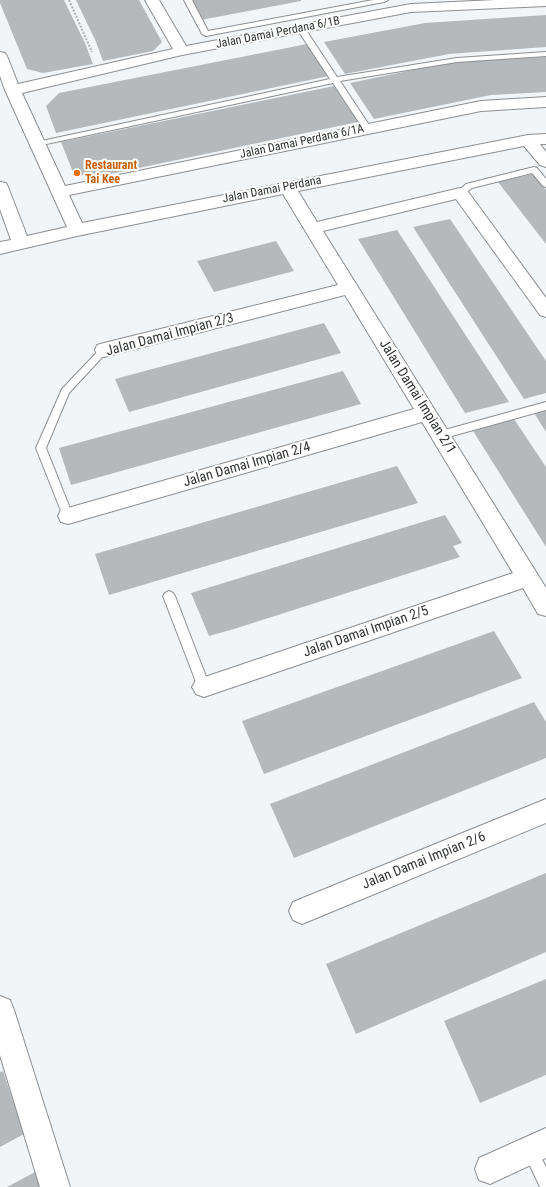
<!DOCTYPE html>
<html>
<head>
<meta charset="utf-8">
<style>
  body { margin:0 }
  canvas { display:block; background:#f2f5f7 }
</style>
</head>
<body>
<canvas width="546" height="1187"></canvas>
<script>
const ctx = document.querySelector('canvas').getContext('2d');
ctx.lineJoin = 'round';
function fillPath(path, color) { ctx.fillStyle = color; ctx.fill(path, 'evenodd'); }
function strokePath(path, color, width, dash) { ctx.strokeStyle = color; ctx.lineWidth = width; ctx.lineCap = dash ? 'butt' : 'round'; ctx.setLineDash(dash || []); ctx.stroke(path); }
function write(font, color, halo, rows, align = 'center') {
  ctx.font = font + ' "Roboto Condensed",sans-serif'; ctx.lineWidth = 4; ctx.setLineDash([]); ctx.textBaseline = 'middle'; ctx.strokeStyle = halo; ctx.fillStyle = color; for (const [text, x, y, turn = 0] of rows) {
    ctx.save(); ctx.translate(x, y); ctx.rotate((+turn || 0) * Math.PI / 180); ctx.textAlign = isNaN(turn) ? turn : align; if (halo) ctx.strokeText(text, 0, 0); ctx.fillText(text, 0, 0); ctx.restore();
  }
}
const building = new Path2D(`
  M0 0H64L85 43 93 64 43 73 27 69 0 3Z
  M76 0H139L162 42 153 51 103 61 96 42Z
  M190 0H301V1L201 20Z
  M546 15V47L449 54 345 74 324 42 425 23Z
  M307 44 329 76 56 133 46 106 59 93Z
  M546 57V92L491 95 374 119 350 83 456 61Z
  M334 86 358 122 91 178 73 172 61 142Z
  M533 174 546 190V244L498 182Z
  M450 219 546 361V393L524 399 413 227Z
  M397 230 491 374 509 402 465 413 358 239Z
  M276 241 294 271 214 292 197 261Z
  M324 323 341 353 129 412 115 379Z
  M343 371 361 404 71 485 59 448Z
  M546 410V432L534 413Z
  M514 419 546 467V547L473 431Z
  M397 466 418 503 109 595 95 554Z
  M445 515 462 543 453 546 460 557 234 629 209 636 191 593Z
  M494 631 522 678 264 774 242 721Z
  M534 702 546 722V758L294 858 270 804Z
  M546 873V952L356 1034 326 964Z
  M546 979V1075L480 1103 444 1021Z
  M3 1071 24 1134 0 1147V1072Z
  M37 1171 42 1187H7Z`);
const path = new Path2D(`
  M69 0 92 52`);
const service = new Path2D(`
  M184 0H192L208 31 373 0H388L384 2 206 36 202 34Z
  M298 27H304L337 77 457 58 546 52V56L457 62 340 81 371 128 367 130H364L333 83 37 146 33 144 37 142 330 79 297 29Z
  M534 167 537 168 546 179V187L543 186 532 173 472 188 463 195H457L456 193 466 184Z
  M104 347 107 348 109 350 107 352 69 393 46 448 73 516 72 519 68 520 64 519 63 516 36 448 62 389 101 348Z
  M546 402V410L441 439 437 438 436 435 437 432 441 431Z
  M169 591 173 593 175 596 210 687 208 691 204 692 200 691 198 687 163 596 165 593Z
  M530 1144 535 1146 546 1167V1187H540L523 1151 525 1146Z`);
const minor = new Path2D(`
  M145 0H159L186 46 411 4 496 0H546V6L411 12 182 55 22 93 65 186 481 101 546 97V107L481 111 69 195 82 223 528 135 546 134V144H540L546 152V167L540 165 524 146 298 191 317 222 460 188 466 189 546 298V317L540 315 456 199 323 231 546 588V616L538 614 523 588 204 697 196 694 192 687 196 680 513 573 422 422 68 524 61 522 58 516 61 510 68 508 414 409 345 295 104 357 97 355 95 350 97 345 104 343 338 285 283 194 77 236 0 254V242L11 240 0 209V182L6 183 8 187 27 236 67 227 5 90 0 76V52L5 53 7 56 18 84 173 49Z
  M546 799V823L302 924 293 920 289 911 293 902Z
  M0 996 10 1000 14 1010 70 1187H40L0 1055Z
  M546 1128V1158L490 1184 479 1180 475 1169 479 1158Z`);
const markers = [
  [77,173,4,"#e8710a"]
];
const farStreetnames = [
  ["Jalan Damai Perdana 6/1B",278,33,-11],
  ["Jalan Damai Perdana 6/1A",302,142,-12],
  ["Jalan Damai Perdana",272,190,-11]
];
const farFoodnames = [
  ["Restaurant",85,166],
  ["Tai Kee",85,180]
];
const streetNames = [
  ["Jalan Damai Impian 2/3",170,335,-15],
  ["Jalan Damai Impian 2/1",417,397,58],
  ["Jalan Damai Impian 2/4",247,465,-16],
  ["Jalan Damai Impian 2/5",366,632,-19],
  ["Jalan Damai Impian 2/6",424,861,-22]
];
fillPath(building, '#b6b9bb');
strokePath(service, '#8c8e91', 2);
strokePath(minor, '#8c8e91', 2);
strokePath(path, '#aeb1b2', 2, [2, 1.5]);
fillPath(service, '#fff');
fillPath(minor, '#fff');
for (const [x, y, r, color] of markers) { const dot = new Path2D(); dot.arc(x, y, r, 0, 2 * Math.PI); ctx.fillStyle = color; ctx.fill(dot); strokePath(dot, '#fff', 1.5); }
write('12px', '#323434', '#fff', farStreetnames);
write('bold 12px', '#c56008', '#fff', farFoodnames, 'left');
write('14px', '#323434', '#fff', streetNames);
</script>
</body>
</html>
